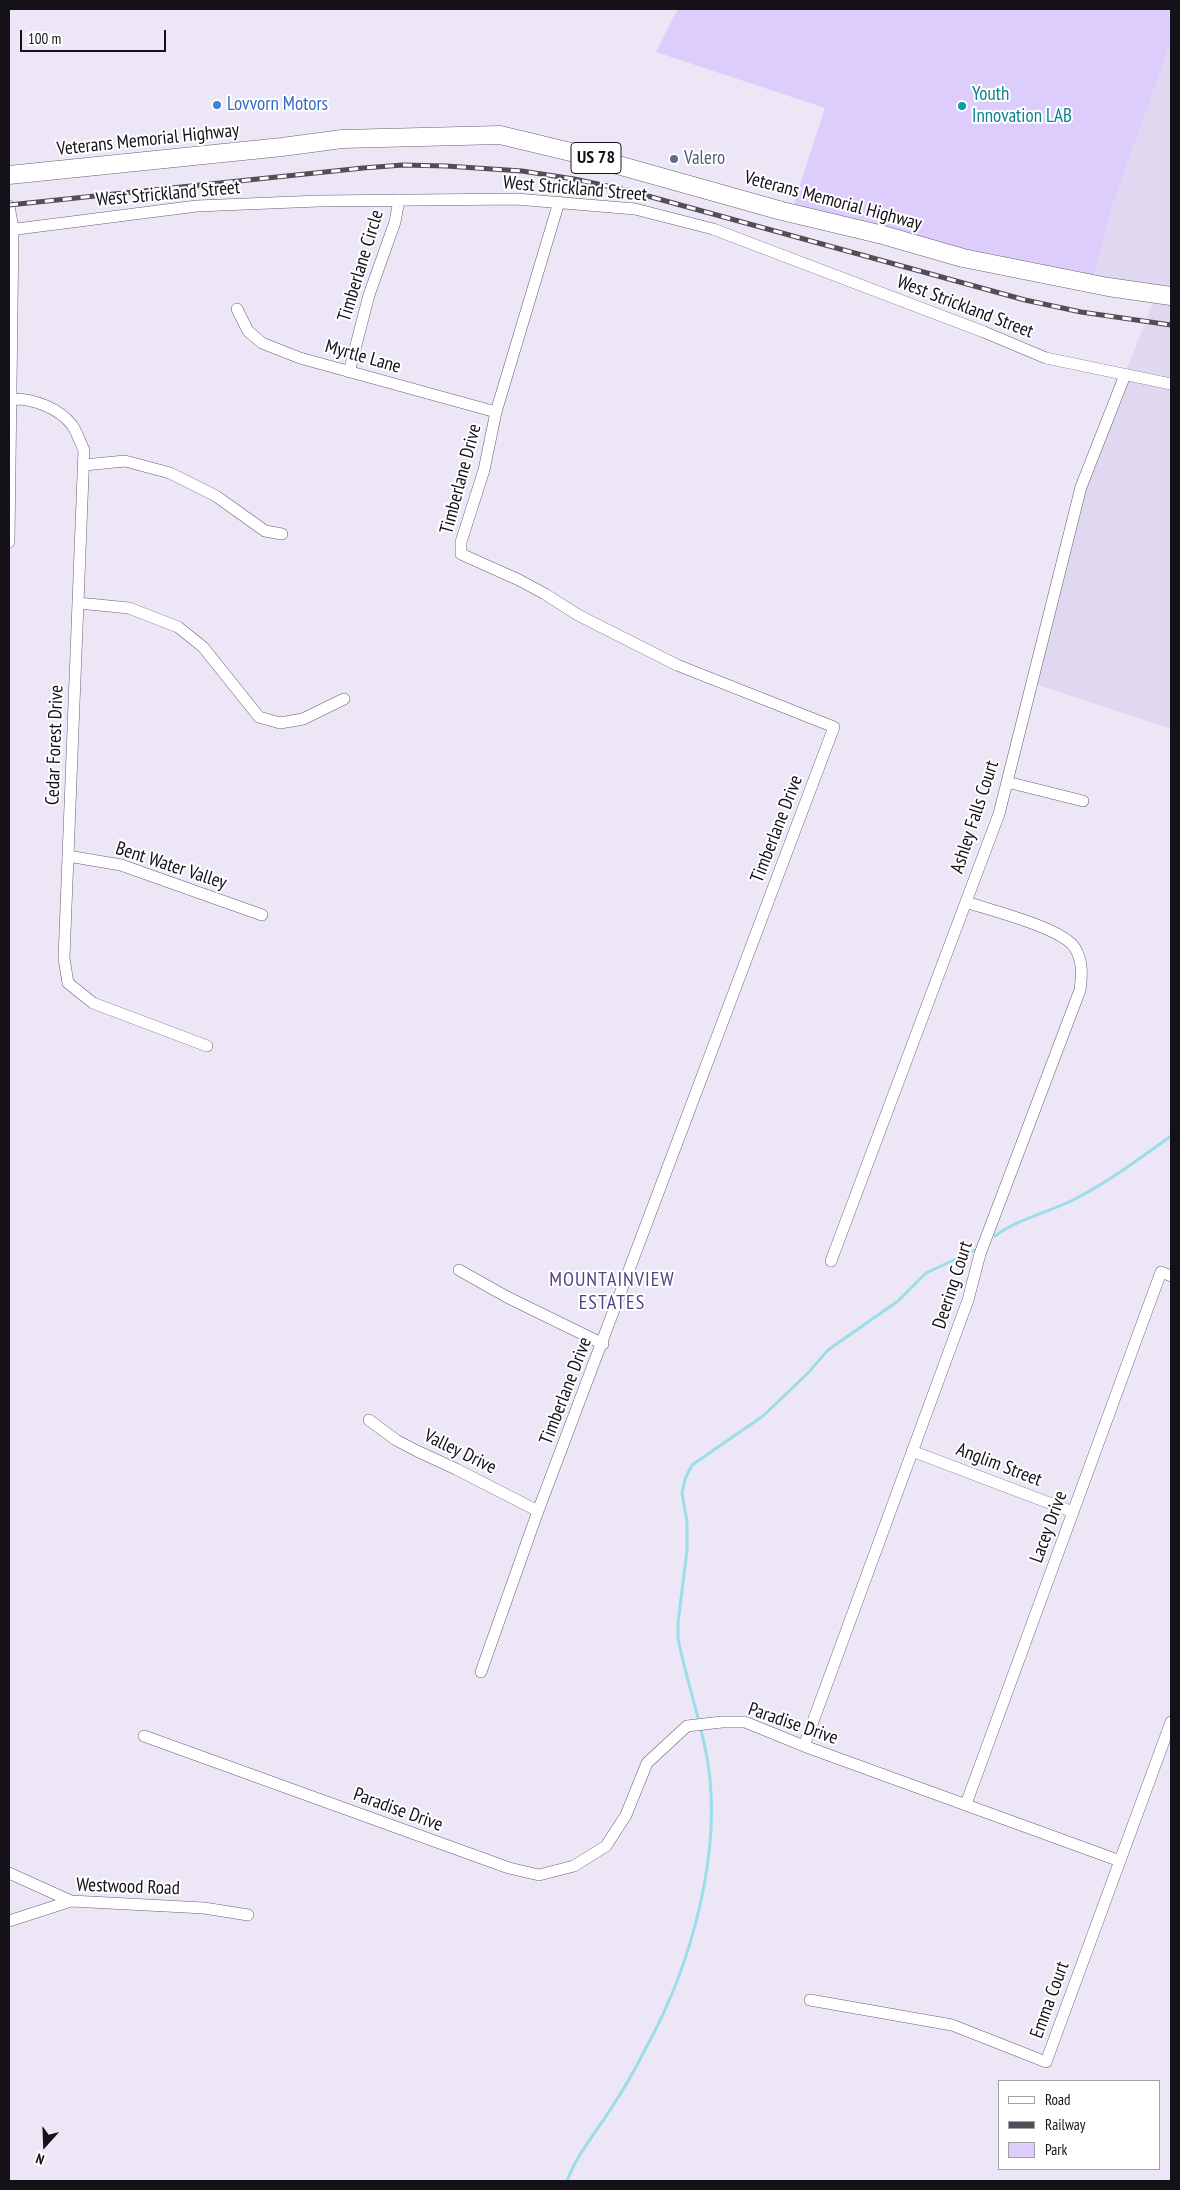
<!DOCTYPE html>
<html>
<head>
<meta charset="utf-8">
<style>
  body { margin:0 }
  #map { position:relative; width:1180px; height:2190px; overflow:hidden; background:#ece6f7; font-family:"PT Sans Narrow",sans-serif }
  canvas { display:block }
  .frame { position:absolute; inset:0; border:10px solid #141218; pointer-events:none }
  .legend { position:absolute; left:998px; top:2080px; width:162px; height:90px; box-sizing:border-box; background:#fff; border:1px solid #a1a0a3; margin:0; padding:6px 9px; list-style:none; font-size:15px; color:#141218 }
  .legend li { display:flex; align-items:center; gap:10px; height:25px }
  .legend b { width:25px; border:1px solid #a1a0a3 }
  .north { position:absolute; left:20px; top:2120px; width:50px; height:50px; -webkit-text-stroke:4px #fff; paint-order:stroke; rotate:200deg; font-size:14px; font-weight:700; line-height:20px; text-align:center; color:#141218 }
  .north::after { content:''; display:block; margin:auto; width:18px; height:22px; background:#141218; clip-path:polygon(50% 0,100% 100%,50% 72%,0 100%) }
  .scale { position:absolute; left:20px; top:30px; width:146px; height:22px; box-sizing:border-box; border:2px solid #141218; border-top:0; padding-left:6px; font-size:15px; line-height:18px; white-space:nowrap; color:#141218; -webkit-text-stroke:4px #fff; paint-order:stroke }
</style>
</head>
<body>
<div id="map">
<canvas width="1180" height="2190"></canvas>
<div class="frame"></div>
<ul class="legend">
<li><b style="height:6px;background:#fff"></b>Road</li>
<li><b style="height:6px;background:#514e57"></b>Railway</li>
<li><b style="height:14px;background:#ddcdfc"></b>Park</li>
</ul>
<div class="north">N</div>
<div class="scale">100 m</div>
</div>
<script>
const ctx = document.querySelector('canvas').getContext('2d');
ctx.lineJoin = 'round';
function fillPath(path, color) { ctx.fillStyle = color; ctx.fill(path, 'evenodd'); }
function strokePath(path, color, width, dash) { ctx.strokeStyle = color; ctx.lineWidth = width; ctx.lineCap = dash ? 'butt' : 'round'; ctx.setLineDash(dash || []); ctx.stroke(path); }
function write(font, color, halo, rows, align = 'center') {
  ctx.font = font + ' "PT Sans Narrow",sans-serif'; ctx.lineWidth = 4; ctx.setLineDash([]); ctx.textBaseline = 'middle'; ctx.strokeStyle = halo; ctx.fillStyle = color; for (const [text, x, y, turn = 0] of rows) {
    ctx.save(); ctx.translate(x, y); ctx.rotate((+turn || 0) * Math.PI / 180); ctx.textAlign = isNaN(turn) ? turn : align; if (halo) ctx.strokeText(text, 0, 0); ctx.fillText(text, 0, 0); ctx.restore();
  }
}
const built = new Path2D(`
  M1171 40V729L1032 683 1081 487 1156 294 1093 284 1113 204Z`);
const green = new Path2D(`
  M678 9H1171V41L1113 204 1092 285 792 209 825 108 656 52Z`);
const stream = new Path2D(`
  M995 1236C1018 1219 1046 1213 1071 1201 1107 1183 1139 1159 1171 1136
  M567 2181C576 2156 594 2135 608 2113 623 2091 636 2068 648 2044 691 1965 722 1854 708 1763 701 1721 686 1680 678 1638V1623L687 1550V1522L682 1493 685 1479 692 1465 763 1416 808 1373 828 1350 898 1301 926 1273 975 1250`);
const minor = new Path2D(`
  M9 206 13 229 9 542
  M9 230 197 206 319 201 516 199 635 209 713 229 984 332 1046 358 1171 384
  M237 309 248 331 262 343 300 358 496 412
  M349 372 369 295 395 222 399 200
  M12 399C32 398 59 408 72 425 77 432 80 442 84 450L64 958 68 983 93 1003 207 1046
  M84 465 125 461 170 473 216 496 265 531 282 534
  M78 603 129 608 178 627 203 647 259 717 280 723 303 719 344 699
  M1007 782 1083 801
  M68 856 121 865 262 915
  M831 1261 999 814 1081 487 1125 375
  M459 1270 507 1297 603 1344
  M369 1420 396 1440 417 1451 456 1469 538 1511
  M912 1451 1073 1512
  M481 1672 538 1511 834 727 677 665 578 615 545 594 519 580 461 554V542L484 470 496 412 559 202
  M144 1736 509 1868 539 1875 574 1866 606 1846 626 1815 647 1763 687 1726 722 1722H745L804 1746 1120 1861
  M804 1746 968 1300 980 1254 1080 990C1082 975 1083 962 1075 948 1063 928 990 910 966 902
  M966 1804 1161 1272 1171 1276
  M9 1873 71 1901
  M9 1921 71 1901 204 1908 248 1915
  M810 2000 952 2025 1046 2062 1171 1722`);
const primary = new Path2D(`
  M9 175 282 147 342 139 500 135 575 153 782 211 883 235 963 258 1108 287 1171 296`);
const rail = new Path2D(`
  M9 205 363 168 403 165 446 166 522 171 574 179 626 190 1025 300 1081 312 1171 325`);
const markers = [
  [217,105,5,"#3f7fe0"],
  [962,106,5,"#0f9aa8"],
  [674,159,5,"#5c6f8a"]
];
const shields = [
  [596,158,50]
];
const shieldNames = [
  ["US 78",596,158]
];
const cultureNames = [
  ["Youth",972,95],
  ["Innovation LAB",972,117]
];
const shopNames = [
  ["Lovvorn Motors",227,105]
];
const streetNames = [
  ["Veterans Memorial Highway",148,140,-6],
  ["West Strickland Street",575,189,5],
  ["West Strickland Street",168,194,-5],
  ["Veterans Memorial Highway",833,201,15],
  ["Timberlane Circle",361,266,-73],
  ["West Strickland Street",965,307,21],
  ["Myrtle Lane",363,357,16],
  ["Timberlane Drive",461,479,-75],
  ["Cedar Forest Drive",55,745,-88],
  ["Ashley Falls Court",975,817,-72],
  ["Timberlane Drive",777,829,-69],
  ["Bent Water Valley",171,866,18],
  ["Deering Court",953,1285,-72],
  ["Timberlane Drive",566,1391,-69],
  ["Valley Drive",460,1452,26],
  ["Anglim Street",999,1465,21],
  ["Lacey Drive",1049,1527,-70],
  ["Paradise Drive",793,1724,19],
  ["Paradise Drive",398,1810,20],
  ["Westwood Road",128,1887,2],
  ["Emma Court",1050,2000,-70]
];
const serviceNames = [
  ["Valero",684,159]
];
const neighbourhoodNames = [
  ["MOUNTAINVIEW",612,1280],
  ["ESTATES",612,1303]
];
fillPath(built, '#e0d8f0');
fillPath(green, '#ddcdfc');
strokePath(stream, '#9bdee7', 3);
strokePath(minor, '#66616f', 12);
strokePath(primary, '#66616f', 19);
strokePath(minor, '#fff', 11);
strokePath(primary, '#fff', 18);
strokePath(rail, '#514e57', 5);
strokePath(rail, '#fff', 3, [9]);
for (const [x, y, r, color] of markers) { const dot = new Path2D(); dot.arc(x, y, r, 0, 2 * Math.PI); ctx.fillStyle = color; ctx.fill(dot); strokePath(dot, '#fff', 2); }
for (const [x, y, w] of shields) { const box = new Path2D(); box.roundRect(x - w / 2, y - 15.5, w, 31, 4); ctx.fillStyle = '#fff'; ctx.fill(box); strokePath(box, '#141218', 1); }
write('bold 18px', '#141218', null, shieldNames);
write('19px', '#0d838f', '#fff', cultureNames, 'left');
write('19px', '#366cbe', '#fff', shopNames, 'left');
write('19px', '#141218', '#fff', streetNames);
write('19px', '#4e5e75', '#fff', serviceNames, 'left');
ctx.letterSpacing = '1px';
write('20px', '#504683', '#fff', neighbourhoodNames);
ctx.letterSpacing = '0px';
</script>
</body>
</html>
